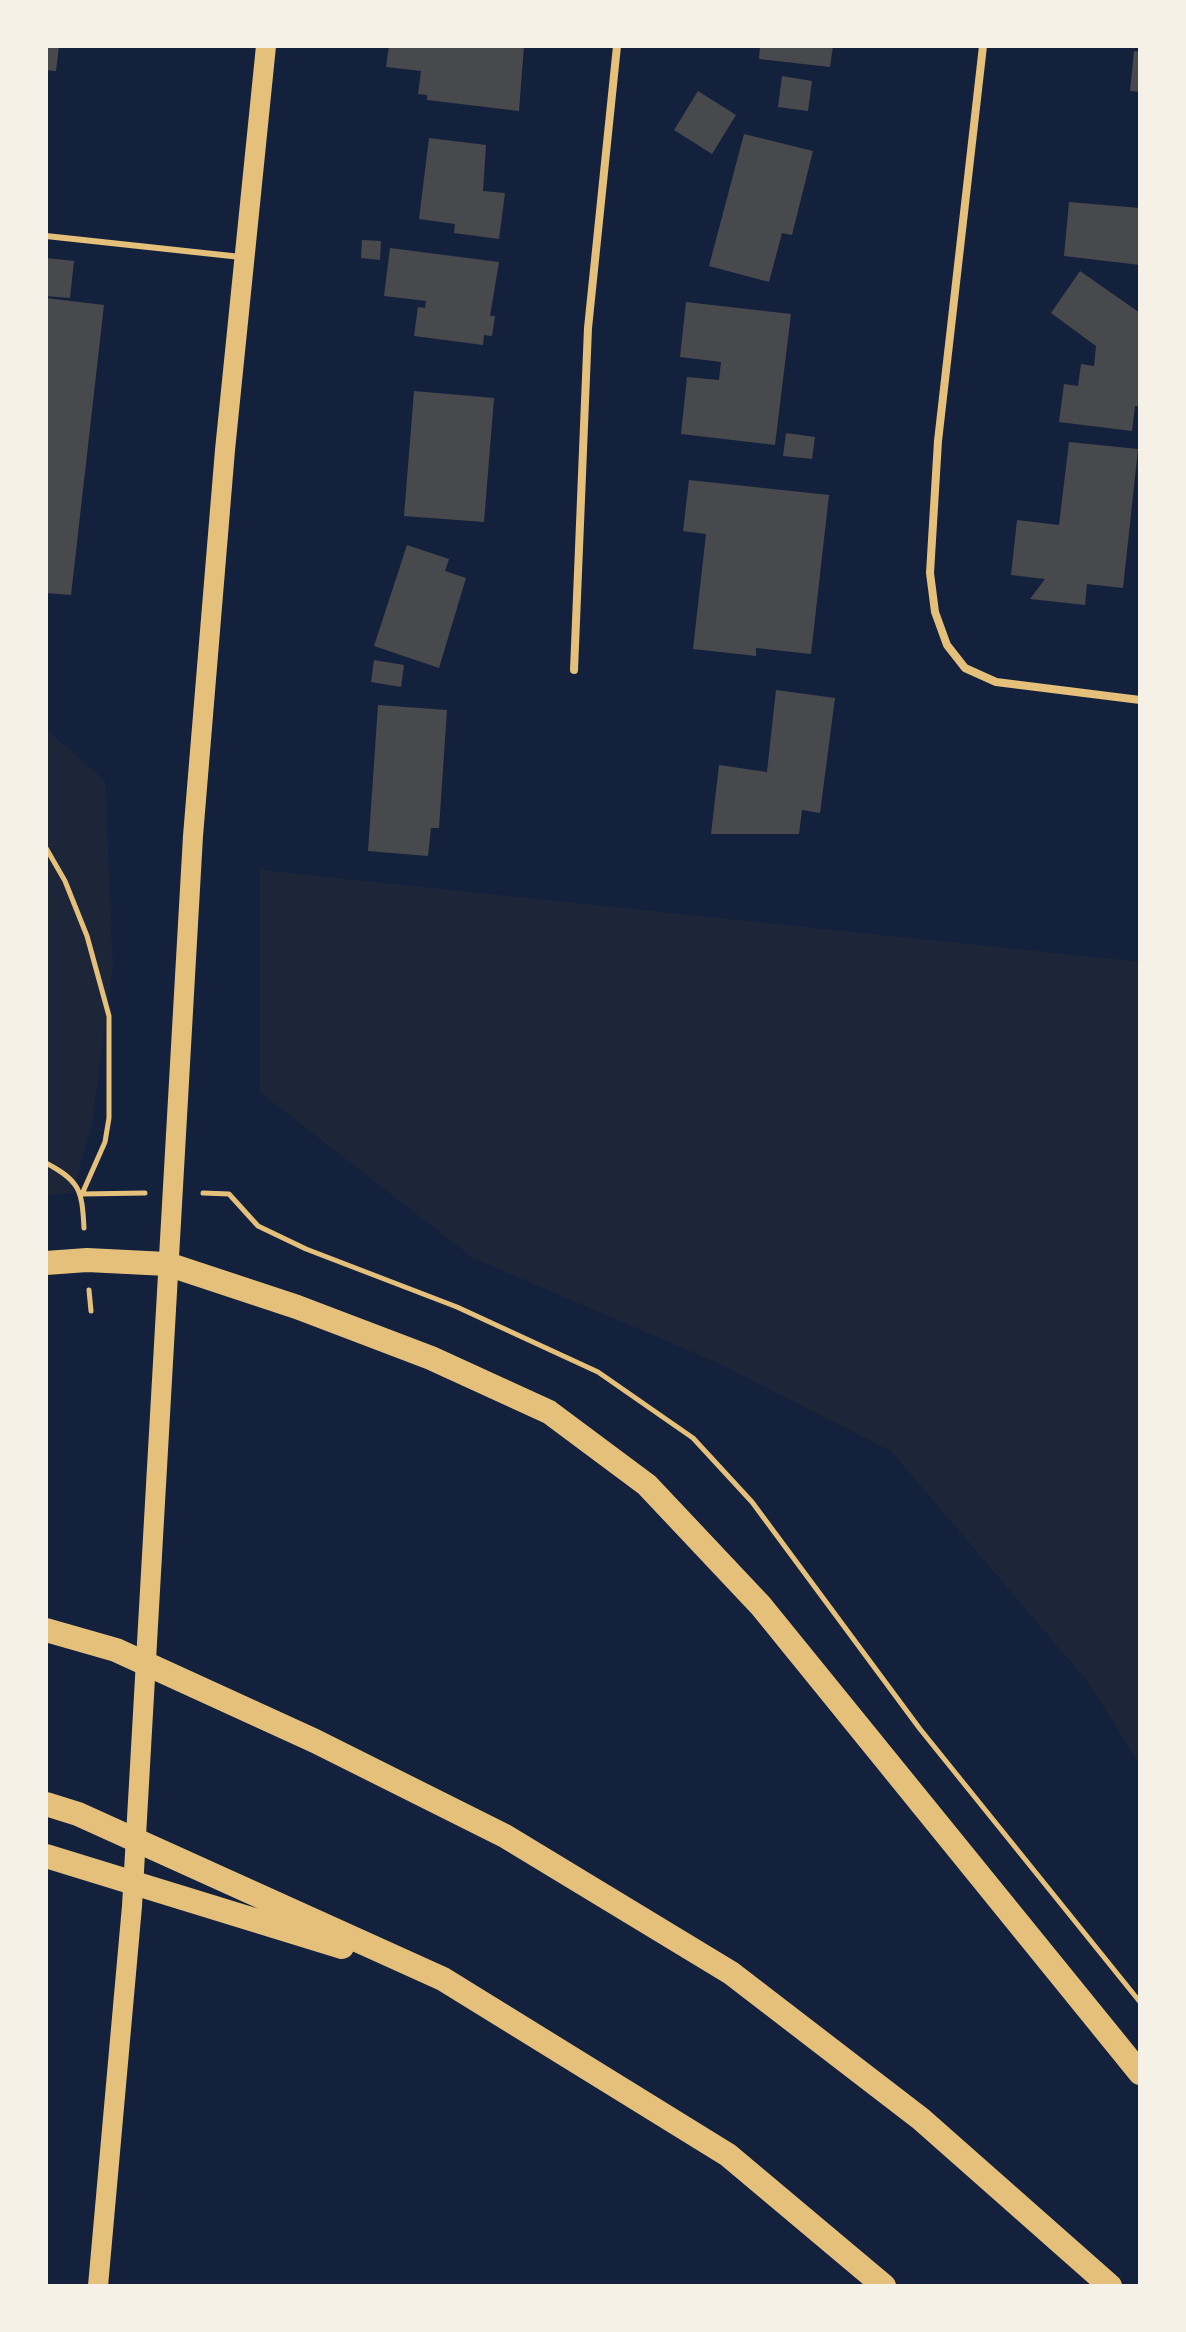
<!DOCTYPE html>
<html>
<head>
<meta charset="utf-8">
<style>
  body { margin:0 }
  #map { position:relative; width:1186px; height:2332px; overflow:hidden; background:#14213d; font-family:"Roboto Condensed",sans-serif }
  canvas { display:block }
  .frame { position:absolute; inset:0; border:48px solid #f6f1e7; pointer-events:none }
</style>
</head>
<body>
<div id="map">
<canvas width="1186" height="2332"></canvas>
<div class="frame"></div>
</div>
<script>
const ctx = document.querySelector('canvas').getContext('2d');
ctx.lineJoin = 'round';
function fillPath(path, color) { ctx.fillStyle = color; ctx.fill(path, 'evenodd'); }
function strokePath(path, color, width, dash) { ctx.strokeStyle = color; ctx.lineWidth = width; ctx.lineCap = dash ? 'butt' : 'round'; ctx.setLineDash(dash || []); ctx.stroke(path); }
const green = new Path2D(`
  M46 729 105 781 113 967 92 1123 73 1193 46 1195Z
  M260 870 1140 962V1764L1087 1681 891 1451 720 1364 473 1258 260 1092Z`);
const building = new Path2D(`
  M46 46H59L56 71 46 70Z
  M389 46H524L519 111 427 100V95L418 94 421 71 386 67Z
  M760 46H833L830 67 759 59Z
  M1134 51 1140 52V92L1130 91Z
  M782 76 812 81 808 111 778 107Z
  M698 91 736 115 712 154 674 130Z
  M744 134 813 151 792 235 782 233 769 282 709 266Z
  M429 138 486 145 483 191 505 193 499 239 454 233 455 224 419 219Z
  M1069 202 1140 208V265L1064 256Z
  M362 240 381 241 380 260 361 258Z
  M390 248 499 262 490 316H495L492 336 484 335 483 345 414 336 418 307 425 308 426 301 384 296Z
  M46 258 74 261 70 298 46 296Z
  M1080 271 1140 313V406H1135L1132 431 1059 422 1064 384 1078 386 1081 364 1094 366 1096 346 1051 313Z
  M46 298 104 305 71 595 46 593Z
  M686 302 791 314 775 445 681 434 687 377 719 380 721 362 680 357Z
  M414 391 494 398 484 522 404 516Z
  M786 433 815 437 812 459 783 456Z
  M1069 442 1138 449 1123 588 1087 584 1085 605 1030 599 1045 579 1011 575 1017 520 1059 525Z
  M689 480 829 495 811 654 756 648V656L693 649 706 534 683 531Z
  M407 545 449 559 445 571 466 578 439 668 374 646Z
  M374 660 404 665 401 687 371 682Z
  M776 690 835 698 820 813 802 810 799 834H711L719 765 767 772Z
  M378 705 447 710 439 828H431L428 856 368 851Z`);
const path = new Path2D(`
  M46 848 65 881 87 936 109 1016V1118L105 1142 82 1194
  M46 1163C80 1181 82 1190 84 1228
  M203 1193 229 1194 258 1226 306 1249 457 1307 598 1372 693 1438 752 1502 920 1729 1140 2002
  M82 1194 145 1193
  M89 1290 91 1311`);
const service = new Path2D(`
  M46 236 241 257`);
const minor = new Path2D(`
  M983 46 938 441 930 573 935 612 947 645 965 668 996 682 1140 700
  M574 670 588 328 617 46`);
const primary = new Path2D(`
  M98 2286 132 1906 193 836 225 450 266 46`);
const motorway = new Path2D(`
  M46 1263 87 1260 167 1264 297 1307 431 1358 549 1412 647 1485 761 1606 1140 2073
  M46 1630 116 1650 315 1741 505 1836 731 1973 921 2119 1110 2286
  M46 1804 78 1814 443 1979 728 2155 884 2286
  M46 1856 342 1947`);
fillPath(green, '#1d2539');
fillPath(building, '#48494c');
strokePath(path, '#e5c07b', 5);
strokePath(service, '#e5c07b', 6);
strokePath(minor, '#e5c07b', 8);
strokePath(primary, '#e5c07b', 20);
strokePath(motorway, '#e5c07b', 24);
</script>
</body>
</html>
